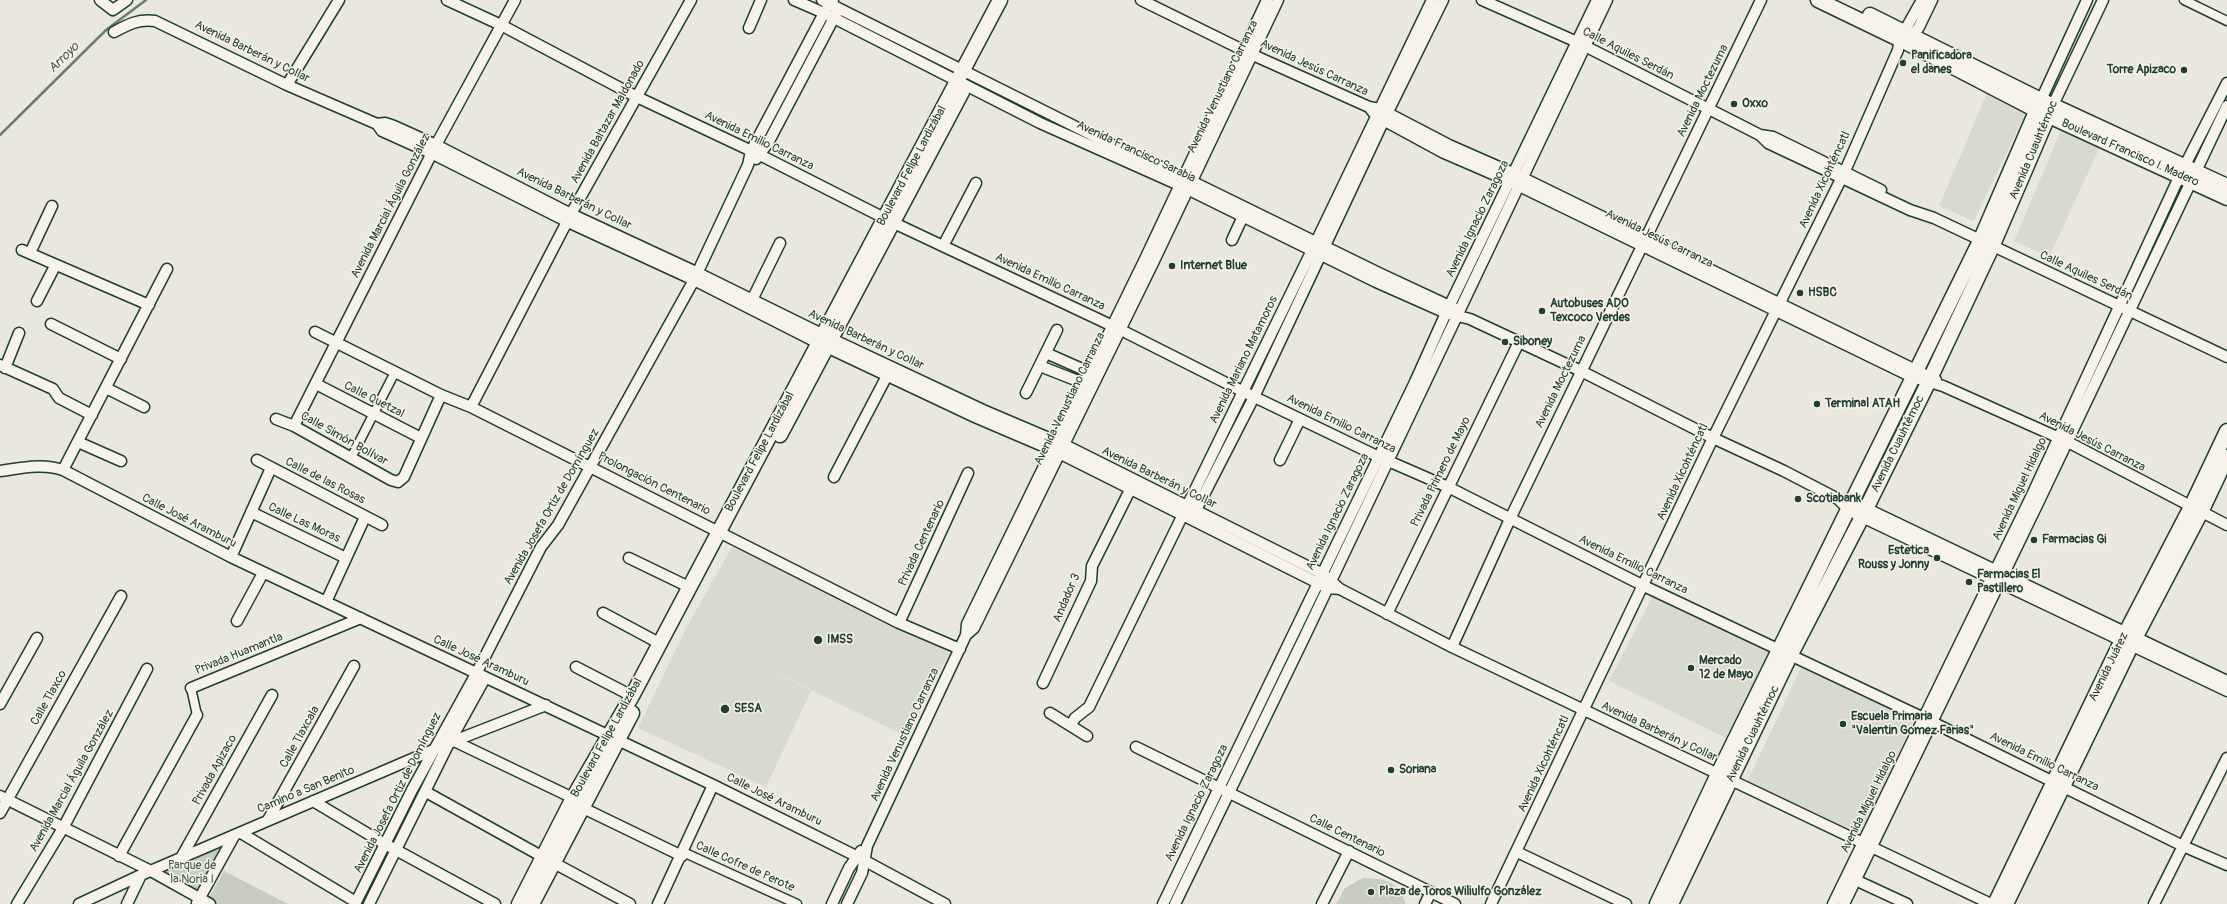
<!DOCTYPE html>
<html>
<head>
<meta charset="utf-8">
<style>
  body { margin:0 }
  canvas { display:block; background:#eae8dd }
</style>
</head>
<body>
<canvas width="2227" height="904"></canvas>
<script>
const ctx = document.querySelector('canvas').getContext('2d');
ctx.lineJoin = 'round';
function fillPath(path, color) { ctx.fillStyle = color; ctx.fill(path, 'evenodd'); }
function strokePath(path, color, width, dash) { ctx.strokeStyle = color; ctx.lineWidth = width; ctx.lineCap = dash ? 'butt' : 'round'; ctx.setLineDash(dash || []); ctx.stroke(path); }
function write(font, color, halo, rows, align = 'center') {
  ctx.font = font + ' Pangolin,sans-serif'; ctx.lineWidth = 3; ctx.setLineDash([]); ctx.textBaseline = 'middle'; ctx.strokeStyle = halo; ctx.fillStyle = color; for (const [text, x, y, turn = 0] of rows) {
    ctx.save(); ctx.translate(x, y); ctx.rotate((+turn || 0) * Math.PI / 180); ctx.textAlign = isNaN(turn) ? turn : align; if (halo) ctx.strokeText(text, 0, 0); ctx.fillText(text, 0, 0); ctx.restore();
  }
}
const built = new Path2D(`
  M1987 93 2026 112 1974 221 1939 206Z
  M2062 128 2100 147 2049 257 2014 241Z
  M732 547 950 651 907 737 752 661 811 691 766 787 638 728 686 628Z
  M1654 594 1772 654 1732 741 1609 681Z
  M1801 668 1914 721 1860 834 1747 782Z`);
const green = new Path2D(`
  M228 843 197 892 159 872Z
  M224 871 288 904H216L208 899Z
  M1363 878C1387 879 1396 880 1406 904H1336L1345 888Z`);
const stream = new Path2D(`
  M0 135 106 30 146 0`);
const pedestrian = new Path2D(`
  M2184 0 2227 21
  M351 458 395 372
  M191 688 197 715
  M683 852 797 904`);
const minor = new Path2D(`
  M100 0 113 10 127 0
  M447 0 501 25 637 97 760 155 894 223 1119 329 1242 391 1379 457 1448 487 1644 586 1932 722 2183 846 2227 865
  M794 0 824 13 1040 123 1179 185 1376 282 1446 313 1470 319 1581 371 1713 438 1784 471 1838 499 1849 510 1862 517 2227 691
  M822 0 1108 143 1183 177 1381 274 1456 309
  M1141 0 1253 55 1369 107 1380 109 1449 145 1515 174 1936 380
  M1482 0 1577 42 1760 135 1768 143 1910 210 1934 218 2227 357
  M749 28 761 0
  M114 32C129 24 138 19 155 21L287 85 377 124 382 131 433 154 568 222 694 280 818 343 977 418 1059 453 1328 588 1340 589
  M1909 41 1919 27 1932 0
  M287 85 339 0
  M2041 100 2087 0
  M2053 105 2103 0
  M1369 107 1376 116 1444 153 1511 182 1912 377 1943 386 2066 441 2227 525
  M377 124 385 123 394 126 436 145 571 214 698 273 832 339 983 410 1063 444 1323 574 1340 589 1452 647 1991 904
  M1760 135 1773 137 1881 190
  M756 159 768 143 837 12
  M1232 240 1245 212
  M943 246 976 183
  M22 250 149 305
  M30 253 52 206
  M37 301 55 266
  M750 304 780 243
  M51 324 121 359
  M315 332 441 395 471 407 899 623 960 649
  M1046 353 1089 372
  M0 365 53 389 59 398 92 415
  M1040 366 1083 383
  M5 368 19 333
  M316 384 421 438
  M106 388 144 407
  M1026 393 1057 330
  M471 407 571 214 691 0
  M276 419 294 426 391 480 398 482 404 477 441 395
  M294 426 436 145 515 0
  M78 442 121 461
  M257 460 382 525
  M1280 460 1300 419
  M63 470 167 269
  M0 471C22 468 42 463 63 470L231 557 713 785 856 856 945 904
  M834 477 890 370
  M1846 500 1853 502 2227 681
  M251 512 346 558
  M1193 516 1254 397 1384 120 1443 0
  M231 557 271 468
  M629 558 689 587
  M326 602 365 517
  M603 613 659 643
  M1387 614 1519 342
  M237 621 263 573
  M899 623 968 473
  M966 635 974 628 1153 263 1278 0
  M1452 647 1510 519 1761 0
  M576 667 632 696
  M1043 683 1091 581 1092 566 1133 484
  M191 688 361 618
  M0 704 37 638
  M1050 713 1087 736
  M1071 725 1075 718 1089 707 1316 242 1432 0
  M454 741 573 798
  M1136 747 1455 904
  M426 792 543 857
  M0 796 151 871 210 904
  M313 801 385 844 495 904
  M583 808 682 856
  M0 813 121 596
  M268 820 354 666
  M241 833 356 902
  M1517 852 1626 904
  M119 856 197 715
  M181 858 272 695
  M554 863 630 904
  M1849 877 1907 904
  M197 903 234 836
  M17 904 63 828 147 669
  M79 904 141 875 454 741 546 705
  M127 904 141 875
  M355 904 412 790 476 674 541 547 558 525 694 280 748 165 751 151 824 13 833 0
  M369 904 449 743 485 678
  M658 904 713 785
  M832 904 849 868 861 851
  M847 904 862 873 867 846 966 635 967 624 1145 259 1267 0
  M1163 904 1415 382 1446 313 1597 0
  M1175 904 1304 638 1607 0
  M1322 904 1349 851
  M1425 904 1431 892
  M1491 904 1713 438 1845 171 1898 50 1900 39 1922 0
  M1833 904 2032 495 2180 175 2227 83
  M1844 904 2040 499 2227 106
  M2154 904 2227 758`);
const secondary = new Path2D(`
  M1818 0 1907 43 2036 110 2227 198
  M1870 15 2041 100 2227 186
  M780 435 962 92
  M519 904 573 798 632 696 1000 0
  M532 904 632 713
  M1657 904 1718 774 1980 241 2041 100
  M1671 904 1790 656 1862 517 1928 383 1992 247 2053 105
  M1995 904 2122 640 2191 507 2227 431
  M2006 904 2132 644 2201 512 2227 457`);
const markers = [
  [1903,63,4,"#1f3d34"],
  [2184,70,4,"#1f3d34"],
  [1734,104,4,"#1f3d34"],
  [1172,266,4,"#1f3d34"],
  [1800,293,4,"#1f3d34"],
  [1542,311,4,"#1f3d34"],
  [1505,342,4,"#1f3d34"],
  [1817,404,4,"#1f3d34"],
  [1798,499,4,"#1f3d34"],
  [2034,540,4,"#1f3d34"],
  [1937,558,4,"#1f3d34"],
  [1969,582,4,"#1f3d34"],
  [818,640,5,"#1f3d34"],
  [1691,668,4,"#1f3d34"],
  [725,709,5,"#1f3d34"],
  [1843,724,4,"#1f3d34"],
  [1391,770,4,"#1f3d34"],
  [1371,892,4,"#1f3d34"]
];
const streetNames = [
  ["Avenida Barberán y Collar",252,52,26],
  ["Calle Aquiles Serdán",1628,54,27],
  ["Avenida Jesús Carranza",1314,68,25],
  ["Avenida Venustiano Carranza",1223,87,-64],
  ["Avenida Moctezuma",1703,91,-64],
  ["Avenida Baltazar Maldonado",608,122,-61],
  ["Avenida Emilio Carranza",759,141,26],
  ["Avenida Cuauhtémoc",2034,150,-67],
  ["Avenida Francisco Sarabia",1136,152,25],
  ["Boulevard Francisco I. Madero",2130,153,24],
  ["Boulevard Felipe Lardizábal",912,166,-62],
  ["Avenida Xicohténcatl",1825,180,-65],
  ["Avenida Barberán y Collar",574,199,26],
  ["Avenida Marcial Águila González",391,206,-63],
  ["Avenida Ignacio Zaragoza",1478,219,-64],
  ["Avenida Jesús Carranza",1659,239,26],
  ["Calle Aquiles Serdán",2086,276,25],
  ["Avenida Emilio Carranza",1050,282,25],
  ["Avenida Barberán y Collar",866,340,25],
  ["Avenida Mariano Matamoros",1244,360,-64],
  ["Avenida Moctezuma",1561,382,-64],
  ["Avenida Venustiano Carranza",1070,399,-64],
  ["Calle Quetzal",374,400,27],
  ["Avenida Emilio Carranza",1341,424,26],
  ["Calle Simón Bolívar",344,439,29],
  ["Avenida Jesús Carranza",2092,442,27],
  ["Avenida Cuauhtémoc",1898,444,-64],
  ["Boulevard Felipe Lardizábal",760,452,-62],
  ["Privada Primero de Mayo",1441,472,-64],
  ["Avenida Xicohténcatl",1683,472,-65],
  ["Avenida Barberán y Collar",1159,478,26],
  ["Calle de las Rosas",325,481,27],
  ["Prolongación Centenario",654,484,27],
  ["Avenida Miguel Hidalgo",2020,489,-65],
  ["Avenida Josefa Ortiz de Domínguez",552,507,-60],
  ["Avenida Ignacio Zaragoza",1338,512,-64],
  ["Calle José Aramburu",189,521,27],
  ["Calle Las Moras",304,523,25],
  ["Privada Centenario",922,543,-65],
  ["Avenida Emilio Carranza",1633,565,26],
  ["Andador 3",1067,598,-67],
  ["Privada Huamantla",239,654,-22],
  ["Calle José Aramburu",481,661,25],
  ["Avenida Juárez",2109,667,-64],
  ["Calle Tlaxco",49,698,-61],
  ["Avenida Barberán y Collar",1659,732,25],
  ["Avenida Cuauhtémoc",1753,734,-64],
  ["Avenida Venustiano Carranza",905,735,-65],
  ["Calle Tlaxcala",300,737,-61],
  ["Boulevard Felipe Lardizábal",607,738,-61],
  ["Avenida Emilio Carranza",2044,762,26],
  ["Avenida Xicohténcatl",1544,764,-65],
  ["Privada Apizaco",215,770,-61],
  ["Avenida Marcial Águila González",72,781,-61],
  ["Camino a San Benito",306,790,-23],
  ["Avenida Josefa Ortiz de Domínguez",398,793,-63],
  ["Calle José Aramburu",774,800,26],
  ["Avenida Miguel Hidalgo",1869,802,-64],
  ["Avenida Ignacio Zaragoza",1197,803,-64],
  ["Calle Centenario",1347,836,26],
  ["Calle Cofre de Perote",745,867,24]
];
const poiNames = [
  ["Panificadora",1911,56],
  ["el danes",1911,70],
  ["Torre Apizaco",2176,70,"right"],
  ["Oxxo",1742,104],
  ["Internet Blue",1180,266],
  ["HSBC",1808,293],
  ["Autobuses ADO",1550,304],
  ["Texcoco Verdes",1550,318],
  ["Siboney",1513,342],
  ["Terminal ATAH",1825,404],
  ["Scotiabank",1806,499],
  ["Farmacias Gi",2042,540],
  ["Estetica",1929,551,"right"],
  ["Rouss y Jonny",1929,565,"right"],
  ["Farmacias El",1977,575],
  ["Pastillero",1977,589],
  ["IMSS",827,640],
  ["Mercado",1699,661],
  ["12 de Mayo",1699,675],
  ["SESA",734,709],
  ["Escuela Primaria",1851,717],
  ["\"Valentin Gomez Farias\"",1851,731],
  ["Soriana",1399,770],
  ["Plaza de Toros Wiliulfo González",1379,892]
];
const parkNames = [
  ["Parque de",192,866],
  ["la Noria I",192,880]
];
const waterNames = [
  ["Arroyo",64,58,-45]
];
fillPath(built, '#d9dacf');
fillPath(green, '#c8ccc1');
strokePath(stream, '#6a7c72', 2.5);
strokePath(pedestrian, '#1f3d34', 11);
strokePath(minor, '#1f3d34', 13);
strokePath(secondary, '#1f3d34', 17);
strokePath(pedestrian, '#f7f3e8', 8);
strokePath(minor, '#f7f3e8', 10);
strokePath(secondary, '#f7f3e8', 14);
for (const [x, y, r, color] of markers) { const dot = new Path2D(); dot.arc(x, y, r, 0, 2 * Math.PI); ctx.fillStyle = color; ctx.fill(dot); strokePath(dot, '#f7f3e8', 1.5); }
write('12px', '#1f3d34', '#f7f3e8', streetNames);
write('bold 12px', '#1f3d34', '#f7f3e8', poiNames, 'left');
write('12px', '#415a50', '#f7f3e8', parkNames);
write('italic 13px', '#445c53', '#f7f3e8', waterNames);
</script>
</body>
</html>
